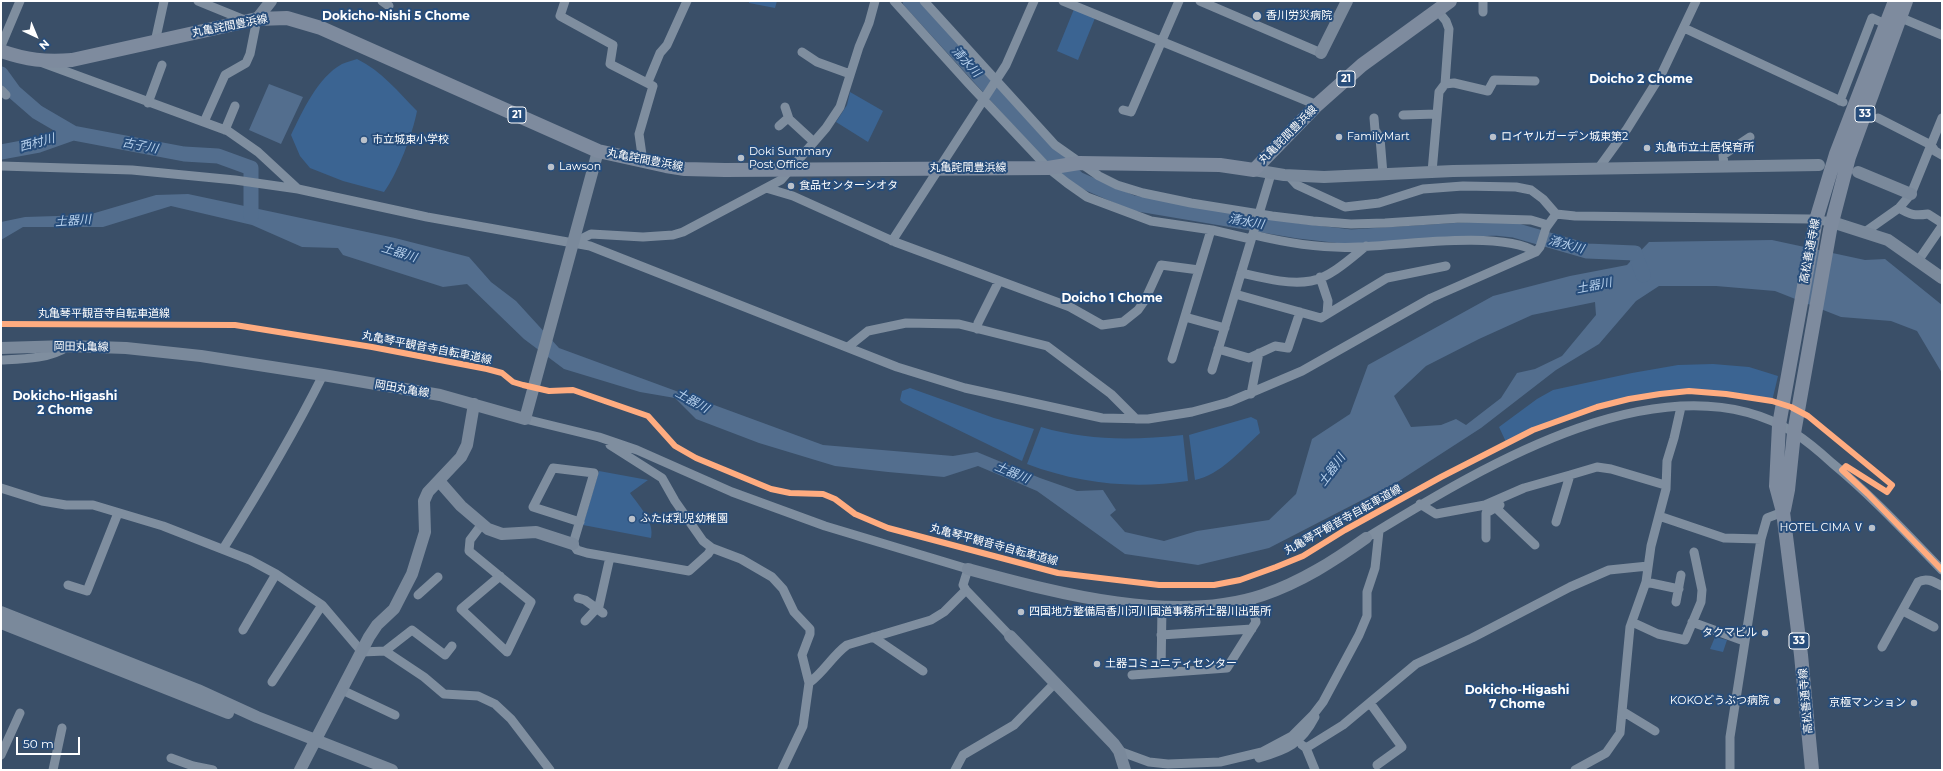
<!DOCTYPE html>
<html>
<head>
<meta charset="utf-8">
<style>
  body { margin:0 }
  #map { position:relative; width:1943px; height:771px; overflow:hidden; background:#3a4f68; font-family:Montserrat,sans-serif }
  canvas { display:block }
  .frame { position:absolute; inset:0; border:2px solid #fff; pointer-events:none }
  .north { position:absolute; left:16px; top:16px; width:40px; height:40px; -webkit-text-stroke:3px #274d7b; paint-order:stroke; rotate:136deg; font-size:11px; font-weight:700; line-height:16px; text-align:center; color:#fff }
  .north::after { content:''; display:block; margin:auto; width:14px; height:18px; background:#fff; clip-path:polygon(50% 0,100% 100%,50% 72%,0 100%) }
  .scale { position:absolute; left:16px; top:737px; width:64px; height:18px; box-sizing:border-box; border:2px solid #fff; border-top:0; padding-left:5px; font-size:12px; line-height:14px; white-space:nowrap; color:#fff; -webkit-text-stroke:3px #274d7b; paint-order:stroke }
</style>
</head>
<body>
<div id="map">
<canvas width="1943" height="771"></canvas>
<div class="frame"></div>
<div class="north">N</div>
<div class="scale">50 m</div>
</div>
<script>
const ctx = document.querySelector('canvas').getContext('2d');
ctx.lineJoin = 'round';
function fillPath(path, color) { ctx.fillStyle = color; ctx.fill(path, 'evenodd'); }
function strokePath(path, color, width, dash) { ctx.strokeStyle = color; ctx.lineWidth = width; ctx.lineCap = dash ? 'butt' : 'round'; ctx.setLineDash(dash || []); ctx.stroke(path); }
function write(font, color, halo, rows, align = 'center') {
  ctx.font = font + ' Montserrat,"Noto Sans JP",sans-serif'; ctx.lineWidth = 4; ctx.setLineDash([]); ctx.textBaseline = 'middle'; ctx.strokeStyle = halo; ctx.fillStyle = color; for (const [text, x, y, turn = 0] of rows) {
    ctx.save(); ctx.translate(x, y); ctx.rotate((+turn || 0) * Math.PI / 180); ctx.textAlign = isNaN(turn) ? turn : align; if (halo) ctx.strokeText(text, 0, 0); ctx.fillText(text, 0, 0); ctx.restore();
  }
}
const green = new Path2D(`
  M749 1H777L775 8 749 3Z
  M1074 9 1095 18 1078 60 1057 51Z
  M357 59C382 71 398 92 417 111 413 133 397 175 384 192L343 181 310 168 300 156 291 135C302 112 318 77 342 64 346 62 352 61 357 59Z
  M850 92 883 111 868 142 836 122 847 105Z
  M1713 364 1749 367 1778 376 1772 401C1745 397 1718 392 1691 391 1632 390 1559 418 1506 442L1499 427 1537 399 1553 390 1632 373 1678 365Z
  M910 388 994 418 1034 429 1022 461 903 403 900 400 902 391Z
  M1251 417 1257 420 1260 433C1241 450 1220 475 1195 480L1189 435Z
  M1041 427C1089 441 1134 440 1183 435L1188 481C1133 489 1080 484 1027 464Z
  M599 471 648 480 630 493C639 506 655 522 651 538L583 525Z
  M1715 637 1727 640 1723 652 1710 649Z`);
const water = new Path2D(`
  M269 84 303 97 281 144 249 130Z
  M188 194 395 238 469 257 491 282 516 301 559 348 823 445 953 456 977 452 1040 478 1077 491 1103 490 1116 510 1110 515 1125 532 1164 541 1197 531 1269 520 1296 494 1312 439 1350 414 1368 365 1493 296 1570 276 1627 265 1649 242 1772 240 1865 260 1885 259 1942 305V373L1917 331 1891 321 1841 317 1775 291 1716 286H1659L1636 301 1599 344 1556 370 1481 428 1399 481 1269 548 1198 565 1125 554 1037 491 978 466 944 477 888 472 835 466 759 443 696 419 675 398 640 392 564 369 524 339 467 284 443 287 343 255 338 248 302 247 252 225 171 206 103 227H23L1 240V222L25 217 88 215 156 195ZM1595 302 1596 315 1562 356 1535 369 1517 373 1501 398 1466 425 1456 419 1441 425 1411 427 1394 396 1426 366 1479 339 1532 315Z`);
const river = new Path2D(`
  M910 1 1044 148 1078 179 1133 203 1299 231 1351 237 1495 228 1514 230 1587 251 1635 253 1643 275
  M1 74 14 92 37 112 73 133 184 154 218 156 251 168V216
  M1 152 39 145 73 133`);
const street = new Path2D(`
  M198 1 247 21
  M382 1 389 6
  M565 1 560 16 613 45 610 64 653 86 639 134 643 162
  M894 1 968 83 1048 168 1067 183 1087 197 1151 221 1212 230 1251 239
  M924 1 1055 145 1099 176 1117 185 1143 193 1191 203 1272 216 1313 221 1351 224 1385 223 1461 218 1531 220 1548 225
  M1063 1 1317 105
  M1200 1 1321 53
  M1483 12V1
  M1899 17 1942 35
  M1684 28 1843 102
  M155 42 164 1
  M1 46 20 1
  M802 52 817 62 850 74
  M43 63 228 131 258 152 298 189
  M648 82 660 53 667 45 687 1
  M1445 84 1454 83 1488 91 1494 80 1535 81
  M1 90 6 95
  M1840 101 1872 18 1890 26
  M148 103 162 65
  M785 107 789 119 814 142
  M1123 110 1131 112 1179 1
  M1403 115 1437 114
  M1374 118 1375 130 1380 138 1383 174
  M1878 118 1931 145 1935 151 1942 155
  M204 122 225 75 246 63 250 54 257 19
  M779 126 788 118
  M225 130 235 106
  M1 166 132 170 235 180 298 189 427 217 590 246 897 367 965 388 1102 418 1148 419 1192 412 1229 402 1302 371 1431 298 1536 252 1540 247 1546 228 1556 214 1575 216 1810 219 1832 222
  M1724 166 1723 155 1750 137
  M1598 169 1627 129 1662 73 1696 1
  M1432 172 1439 92 1445 84 1449 29 1446 21 1437 10
  M1288 175 1297 185 1345 207 1379 203 1423 189 1463 186 1516 187 1531 190 1543 199 1556 214
  M766 188 793 196 895 242 1070 307 1102 325 1123 322 1138 310 1145 300 1161 265 1199 270
  M1899 208C1910 215 1915 216 1928 214L1942 223
  M1865 232 1899 208 1911 194 1942 118
  M1254 235C1287 243 1325 249 1359 247 1401 245 1503 230 1536 252
  M892 241 1006 65 1034 1
  M573 243 591 234 643 237 673 235 683 232 781 180 826 128 840 107 859 47 869 23 875 1
  M1918 261 1942 226
  M1241 273C1263 278 1289 285 1311 281 1331 277 1351 258 1366 246
  M1320 277 1328 301 1327 314
  M1235 294 1321 318 1387 278 1446 266
  M1185 317 1225 328
  M977 329 978 323 999 281
  M848 347 868 331 906 323 959 324 1047 346 1111 394 1136 419
  M1218 349 1249 358 1275 346 1288 348 1300 312
  M1172 359 1211 230
  M1 360C22 359 49 359 67 347
  M1212 370 1271 174
  M1251 394 1259 353
  M525 419 599 437 637 450 732 492 825 526 968 569 963 585 966 590 1010 636
  M610 445 662 478 675 501 703 541 712 548 741 559 772 577 783 589 794 612 810 629V634L802 655 809 683 803 726 782 770
  M1 488 42 501 66 505H93L163 526 250 560 276 574 322 605 362 652 385 651 424 677 444 694 478 696 495 704 511 719 550 770
  M1420 504 1436 514 1485 505 1524 488 1570 475
  M1496 508 1535 545
  M1659 516 1724 538 1761 539
  M580 522 533 507 553 468 594 473 573 544 577 550 587 553 689 571 708 554 712 548
  M1556 522 1570 475 1597 467 1611 469 1665 485
  M482 524 470 540 469 551 531 602 507 652 461 609 500 576
  M1366 538C1476 471 1664 353 1793 432 1807 441 1820 452 1832 463 1872 496 1906 533 1942 570
  M1486 538V513L1500 505
  M223 549C259 492 293 435 323 375
  M1646 582 1679 589
  M68 585 87 591 118 513
  M418 595 438 577
  M578 598 585 600 603 613
  M1676 602 1681 575
  M1903 611 1934 627
  M585 621 599 606 610 557
  M1632 622 1658 634 1685 640 1701 602 1702 590 1694 552
  M1692 622 1744 641
  M243 630 276 574
  M1161 635 1252 629
  M873 637 923 671
  M1882 647 1918 582C1927 577 1934 582 1942 586
  M385 651 412 630 445 655 452 646
  M1161 673 1162 606
  M1132 675 1227 668 1256 622 1250 599
  M272 682 322 605
  M809 683C825 671 832 656 847 645L931 620 944 612 966 590
  M342 690 395 715
  M1370 703 1402 747 1377 765
  M1622 711 1655 731
  M1302 745 1306 748 1315 770
  M1306 748 1343 725 1416 664 1472 638 1570 587 1609 570 1648 566
  M1119 751 1149 762 1168 764 1220 762 1262 752 1292 736 1313 715 1323 702 1359 635 1367 616V592L1375 568 1379 531
  M1 755 20 713
  M171 758 193 766 213 770
  M1259 758C1287 750 1301 744 1315 717
  M53 770 62 728
  M955 770 963 755 1014 725 1055 683
  M1575 770 1606 753 1620 733 1630 627 1646 582 1651 546 1666 489 1667 461 1674 438 1681 407
  M1730 770V737L1761 539 1767 518 1783 512`);
const secondary = new Path2D(`
  M257 19 271 1
  M1321 53 1347 1
  M1254 170 1284 175 1324 177 1453 171 1819 165
  M1858 172 1911 194
  M1832 222 1888 240 1942 278
  M1 348 68 346 126 348 201 356 323 375 440 395 525 419 598 151
  M439 481 461 506 488 529 502 534 536 532 573 544
  M968 569C1057 593 1173 625 1263 595 1301 582 1334 561 1366 538
  M1 612 198 690 257 717 392 770
  M1 623 228 713
  M1010 636 1114 744 1119 751 1125 770
  M300 770 369 637 377 625 394 609 412 574 425 532 424 501 428 492 461 457 467 445 474 404`);
const primary = new Path2D(`
  M1 51C27 60 45 62 72 60L257 19 287 18 321 28 598 151 666 166 685 169 725 170 1048 168 1079 163 1220 165 1254 170 1317 105 1362 65 1450 1
  M1784 510 1788 490 1794 433 1830 230 1849 157 1906 1
  M1812 770 1801 655 1783 512 1776 486 1779 425 1816 220 1836 154 1895 1`);
const cycleway = new Path2D(`
  M1 324 235 325 372 347 487 369 502 373 513 382 523 385 549 391 573 390 648 416 675 446 696 458 771 489 790 493 823 494 835 499 855 514 888 528 1058 573 1159 585H1214L1240 580 1276 567 1303 556 1345 530 1441 477 1533 430 1597 407 1629 399 1660 394 1689 391 1726 394 1772 401 1791 407 1808 416 1892 485 1887 492 1846 466 1842 470 1868 494 1942 570`);
const markers = [
  [1257,16,5,"#bac1ca"],
  [1339,137,4,"#bac1ca"],
  [1493,137,4,"#bac1ca"],
  [364,140,4,"#bac1ca"],
  [1647,148,4,"#bac1ca"],
  [741,158,4,"#bac1ca"],
  [551,167,4,"#bac1ca"],
  [791,186,4,"#bac1ca"],
  [632,519,4,"#bac1ca"],
  [1872,528,4,"#bac1ca"],
  [1021,612,4,"#bac1ca"],
  [1765,633,4,"#bac1ca"],
  [1097,664,4,"#bac1ca"],
  [1777,701,4,"#bac1ca"],
  [1914,703,4,"#bac1ca"]
];
const shields = [
  [1346,79,18],
  [1865,114,20],
  [517,115,18],
  [1799,641,20]
];
const shieldNames = [
  ["21",1346,79],
  ["33",1865,114],
  ["21",517,115],
  ["33",1799,641]
];
const poiNames = [
  ["香川労災病院",1266,16],
  ["FamilyMart",1347,137],
  ["ロイヤルガーデン城東第2",1501,137],
  ["市立城東小学校",372,140],
  ["丸亀市立土居保育所",1655,148],
  ["Doki Summary",749,152],
  ["Post Office",749,165],
  ["Lawson",559,167],
  ["食品センターシオタ",799,186],
  ["ふたば乳児幼稚園",640,519],
  ["HOTEL CIMA Ⅴ",1864,528,"right"],
  ["四国地方整備局香川河川国道事務所土器川出張所",1029,612],
  ["タクマビル",1757,633,"right"],
  ["土器コミュニティセンター",1105,664],
  ["KOKOどうぶつ病院",1769,701,"right"],
  ["京極マンション",1906,703,"right"]
];
const streetNames = [
  ["丸亀詫間豊浜線",230,26,-11],
  ["丸亀詫間豊浜線",1288,135,-45],
  ["丸亀詫間豊浜線",645,160,11],
  ["丸亀詫間豊浜線",968,168],
  ["高松善通寺線",1810,251,-79],
  ["丸亀琴平観音寺自転車道線",104,314],
  ["岡田丸亀線",81,347,1],
  ["丸亀琴平観音寺自転車道線",427,348,11],
  ["岡田丸亀線",402,389,10],
  ["丸亀琴平観音寺自転車道線",1343,520,-29],
  ["丸亀琴平観音寺自転車道線",994,545,15],
  ["高松善通寺線",1806,701,-95]
];
const neighbourhoodNames = [
  ["Dokicho-Nishi 5 Chome",396,16],
  ["Doicho 2 Chome",1641,79],
  ["Doicho 1 Chome",1112,298],
  ["Dokicho-Higashi",65,396],
  ["2 Chome",65,410],
  ["Dokicho-Higashi",1517,690],
  ["7 Chome",1517,704]
];
const waterNames = [
  ["清水川",966,62,48],
  ["西村川",37,143,-15],
  ["古子川",140,146,11],
  ["土器川",73,221,-4],
  ["清水川",1246,222,10],
  ["清水川",1566,245,15],
  ["土器川",399,253,17],
  ["土器川",1594,286,-11],
  ["土器川",692,401,29],
  ["土器川",1332,470,-54],
  ["土器川",1012,473,22]
];
fillPath(green, '#3b6492');
fillPath(water, '#536e8e');
strokePath(river, '#536e8e', 15);
strokePath(street, '#7f8e9f', 9);
strokePath(secondary, '#7a899b', 12);
strokePath(primary, '#7e8b9e', 14);
strokePath(cycleway, '#ffac80', 6);
for (const [x, y, r, color] of markers) { const dot = new Path2D(); dot.arc(x, y, r, 0, 2 * Math.PI); ctx.fillStyle = color; ctx.fill(dot); strokePath(dot, '#274d7b', 1.5); }
for (const [x, y, w] of shields) { const box = new Path2D(); box.roundRect(x - w / 2, y - 8, w, 16, 3); ctx.fillStyle = '#274d7b'; ctx.fill(box); strokePath(box, '#fff', 1); }
write('bold 10px', '#fff', null, shieldNames);
write('11px', '#fff', '#274d7b', poiNames, 'left');
write('11px', '#fff', '#274d7b', streetNames);
write('bold 12px', '#fff', '#274d7b', neighbourhoodNames);
write('italic 12px', '#b6d0ec', '#274d7b', waterNames);
</script>
</body>
</html>
